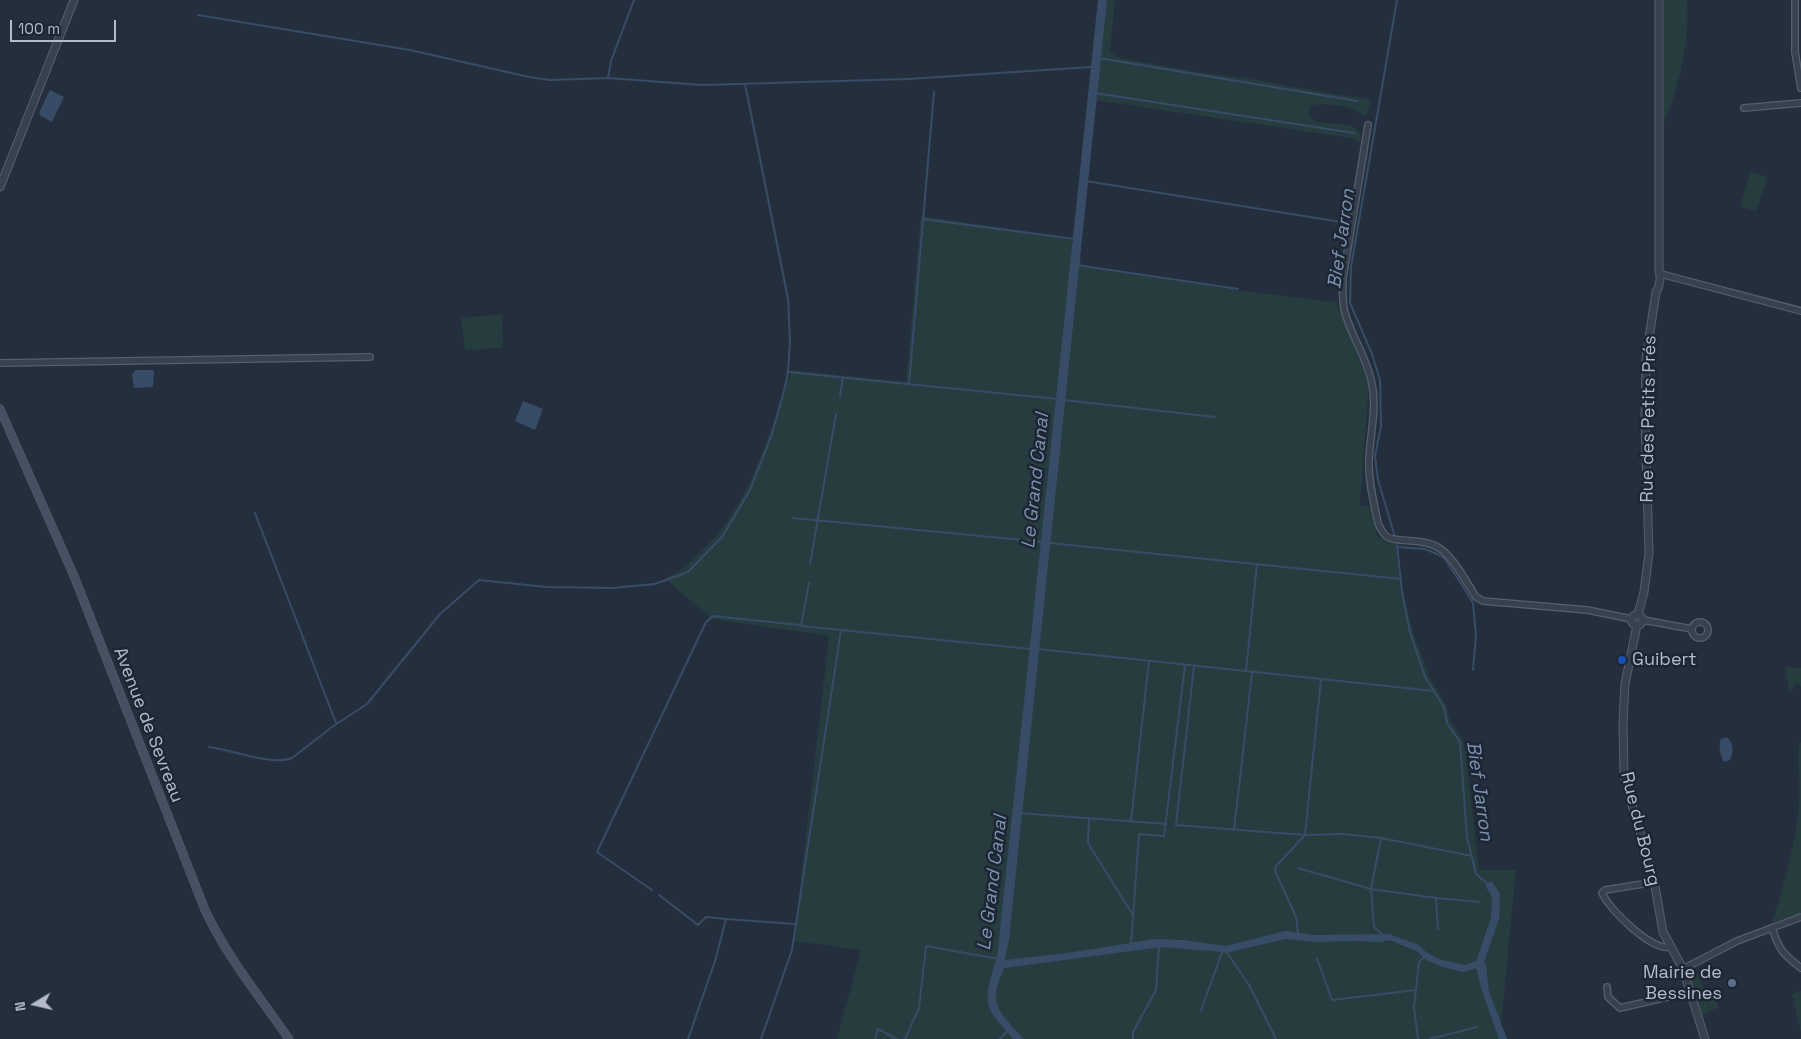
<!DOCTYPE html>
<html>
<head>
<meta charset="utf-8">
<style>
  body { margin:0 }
  #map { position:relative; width:1801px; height:1039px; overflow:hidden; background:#242f3e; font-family:"Space Grotesk",sans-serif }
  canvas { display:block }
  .north { position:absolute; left:10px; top:979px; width:50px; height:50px; -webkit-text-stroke:4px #1d2633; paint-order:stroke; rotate:261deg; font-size:14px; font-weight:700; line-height:20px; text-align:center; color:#b4bcc9 }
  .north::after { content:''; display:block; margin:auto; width:18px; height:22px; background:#b4bcc9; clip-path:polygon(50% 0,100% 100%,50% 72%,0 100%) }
  .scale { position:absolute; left:10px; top:20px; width:106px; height:22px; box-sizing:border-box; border:2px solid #b4bcc9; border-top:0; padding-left:6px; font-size:15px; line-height:18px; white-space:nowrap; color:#b4bcc9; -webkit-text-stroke:4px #1d2633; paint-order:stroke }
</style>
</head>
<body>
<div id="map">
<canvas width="1801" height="1039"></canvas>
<div class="north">N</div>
<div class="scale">100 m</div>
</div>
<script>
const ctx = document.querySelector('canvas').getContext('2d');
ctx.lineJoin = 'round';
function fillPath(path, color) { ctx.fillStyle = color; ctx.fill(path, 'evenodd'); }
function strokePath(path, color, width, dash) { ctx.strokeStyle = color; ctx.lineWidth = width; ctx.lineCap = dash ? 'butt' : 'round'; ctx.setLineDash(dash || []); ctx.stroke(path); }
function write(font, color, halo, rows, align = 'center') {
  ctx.font = font + ' "Space Grotesk",sans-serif'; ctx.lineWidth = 5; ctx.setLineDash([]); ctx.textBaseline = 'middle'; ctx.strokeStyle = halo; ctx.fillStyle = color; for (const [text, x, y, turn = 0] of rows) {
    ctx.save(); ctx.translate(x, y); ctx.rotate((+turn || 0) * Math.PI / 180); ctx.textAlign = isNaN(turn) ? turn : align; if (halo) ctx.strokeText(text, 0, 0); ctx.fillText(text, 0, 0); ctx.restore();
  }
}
const green = new Path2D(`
  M1106 0H1115L1110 52 1120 58 1203 73 1245 78 1339 95 1365 98 1370 100 1369 109 1365 116C1361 114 1359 112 1355 110 1343 104 1323 104 1311 105L1309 115 1317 122 1351 125 1360 133V143L1350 138 1096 100Z
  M1664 0H1687C1690 40 1680 85 1664 122Z
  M1750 172 1767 177 1757 211 1740 207Z
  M921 216 1070 238 1083 266 1242 291 1336 302 1369 384 1360 505 1371 507 1377 536 1396 546 1399 576 1413 632 1430 678 1446 705 1451 722 1464 742 1479 870H1516L1501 1026 1506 1039H837L861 950 794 941 829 636 712 619 670 583 667 577C677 573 684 567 692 560 749 513 767 437 792 370L906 382Z
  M502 314 503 348 465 350 461 318Z
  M1785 667 1801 668V687L1798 684H1795L1792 689 1793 691 1789 692Z
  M1801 742V913L1772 923C1784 885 1795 846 1799 806 1801 785 1797 765 1799 744Z
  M1697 972 1705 991H1712L1719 1007 1701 1015 1689 975Z
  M1801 991V1033L1792 994Z`);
const water = new Path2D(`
  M1098 0H1107L1009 939 1005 960 1067 953 1155 939 1184 940 1226 946 1285 931 1315 935 1389 934 1419 945 1426 952 1439 959 1465 965 1480 959 1486 965 1489 992 1507 1039H1499L1481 988 1476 968 1464 972 1442 967 1426 960 1418 952 1390 940 1379 942 1358 941 1316 942 1286 939 1225 953 1211 951 1162 947 1004 968C1001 976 996 986 996 995 994 1010 1015 1029 1024 1039H1013C1006 1030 996 1021 991 1011 983 996 992 973 997 958Z
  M50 90 64 97 52 122 40 115 39 113Z
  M136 370H153L154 372 153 387 134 388 132 374Z
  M523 401 543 409 535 430 515 421Z
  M1726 737C1734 743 1734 751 1730 760L1724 762C1720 755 1719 748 1720 740Z`);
const stream = new Path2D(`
  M198 15 410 50 529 77 550 80 608 78 702 85 908 79 1091 67
  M1099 58 1357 101
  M608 78 611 61 634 0
  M1095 93 1354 133
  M1086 181 1341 222
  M923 219 1075 239
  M1077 265 1238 289
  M788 372 1057 399
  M909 384 934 92
  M840 396 843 377
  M1064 400 1215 417
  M255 513 336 723
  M793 518 1043 542
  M1395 537 1378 480 1375 456 1381 426 1380 380 1372 354 1350 303 1351 267 1397 0
  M1050 543 1401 579
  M1397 545 1402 592 1410 632 1425 677 1444 707 1447 723 1460 742 1467 837 1476 874 1490 886
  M1398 547 1425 549 1437 554 1444 558 1462 585 1473 603 1476 635 1473 670
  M810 564 836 414
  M809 583 801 626 1031 649
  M1038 649 1434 691
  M1194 666 1176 825 1305 835 1343 834 1381 838 1472 856
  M1246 671 1257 564
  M209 747C231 750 273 766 292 758L332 727 367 704 440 614 479 580 546 587 612 588 655 584 688 572 722 537 750 490 772 434 785 387 788 372 790 342 788 299 745 84
  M1019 813 1166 824
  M1089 818 1088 843 1133 915
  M1131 821 1149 661
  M1234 830 1252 673
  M1381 838 1371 889 1374 927 1383 935
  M1298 868 1371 889 1436 898 1438 929
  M652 890 597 852 706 622 713 616 800 625
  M659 895 698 925 706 917 726 919
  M1436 898 1480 902
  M1298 933 1296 917 1275 871 1276 866 1305 835 1321 679
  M1131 944 1139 834 1164 836 1185 665
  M1226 951 1249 985 1276 1039
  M1317 959 1332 1000 1416 990
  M1201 1011 1222 952
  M688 1039 715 961 726 919 795 924
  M761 1039 792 950 841 630
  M875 1039 878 1029 897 1039
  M905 1039 919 1008 926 946 999 959
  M1000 1039 1008 1030
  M1133 1039V1032L1156 990 1159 947
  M1418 1039 1414 1007 1419 962 1425 956
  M1430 1039 1477 1027`);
const canal = new Path2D(`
  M1481 968 1480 962 1495 918 1496 895 1490 886`);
const minor = new Path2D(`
  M1795 0V52L1801 88
  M1744 108 1801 103
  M1368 125 1343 278C1343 288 1342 299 1344 309 1350 335 1367 357 1372 384 1377 408 1370 435 1369 460 1368 481 1374 503 1378 523 1380 528 1383 533 1386 536 1396 544 1424 536 1442 550 1455 560 1467 583 1476 597L1483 601 1587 610 1632 619
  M1661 274 1801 311
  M0 363 370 357
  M1643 620 1692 629
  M1692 630a8 8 0 1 1 16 0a8 8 0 1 1-16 0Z
  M1655 880 1643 884 1605 890 1602 893C1609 909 1651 951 1670 947
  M1772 928C1779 950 1783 954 1801 968
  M1683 969 1737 941 1801 917
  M1607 987 1608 997 1620 1008 1689 992`);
const tertiary = new Path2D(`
  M0 187 74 0
  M1638 614 1644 592 1649 553 1645 421 1646 358 1656 292C1660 286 1661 277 1659 270V0
  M1631.5 620a5.5 5.5 0 1 1 11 0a5.5 5.5 0 1 1-11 0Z
  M1637 625 1625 684 1623 722 1624 776 1628 792 1653 875 1663 932 1683 969 1705 1039`);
const secondary = new Path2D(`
  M0 409 74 576 205 910C227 957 260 997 289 1039`);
const markers = [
  [1622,660,5,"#1a4fb4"],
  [1732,983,5,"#5c6f8a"]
];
const streetNames = [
  ["Rue des Petits Prés",1649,419,-89],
  ["Avenue de Sevreau",148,725,69],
  ["Rue du Bourg",1640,829,76]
];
const poiNames = [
  ["Guibert",1632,660],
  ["Mairie de",1722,973,"right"],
  ["Bessines",1722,994,"right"]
];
const waterNames = [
  ["Bief Jarron",1342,239,-82],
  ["Le Grand Canal",1036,481,-84],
  ["Bief Jarron",1479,791,82],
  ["Le Grand Canal",993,883,-83]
];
fillPath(green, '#263c3f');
fillPath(water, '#394c67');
strokePath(stream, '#394c67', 2);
strokePath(canal, '#394c67', 8);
strokePath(minor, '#565f6c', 8);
strokePath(tertiary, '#565f6c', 9);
strokePath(secondary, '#565f6c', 9);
strokePath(minor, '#38414e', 5.5);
strokePath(tertiary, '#38414e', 7);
strokePath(secondary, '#465061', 8);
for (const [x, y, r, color] of markers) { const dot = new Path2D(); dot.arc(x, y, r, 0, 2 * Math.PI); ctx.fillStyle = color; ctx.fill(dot); strokePath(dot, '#1d2633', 2); }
write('18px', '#b4bcc9', '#1d2633', streetNames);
write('18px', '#b4bcc9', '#1d2633', poiNames, 'left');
write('italic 19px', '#7c92b1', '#1d2633', waterNames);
</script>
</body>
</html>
